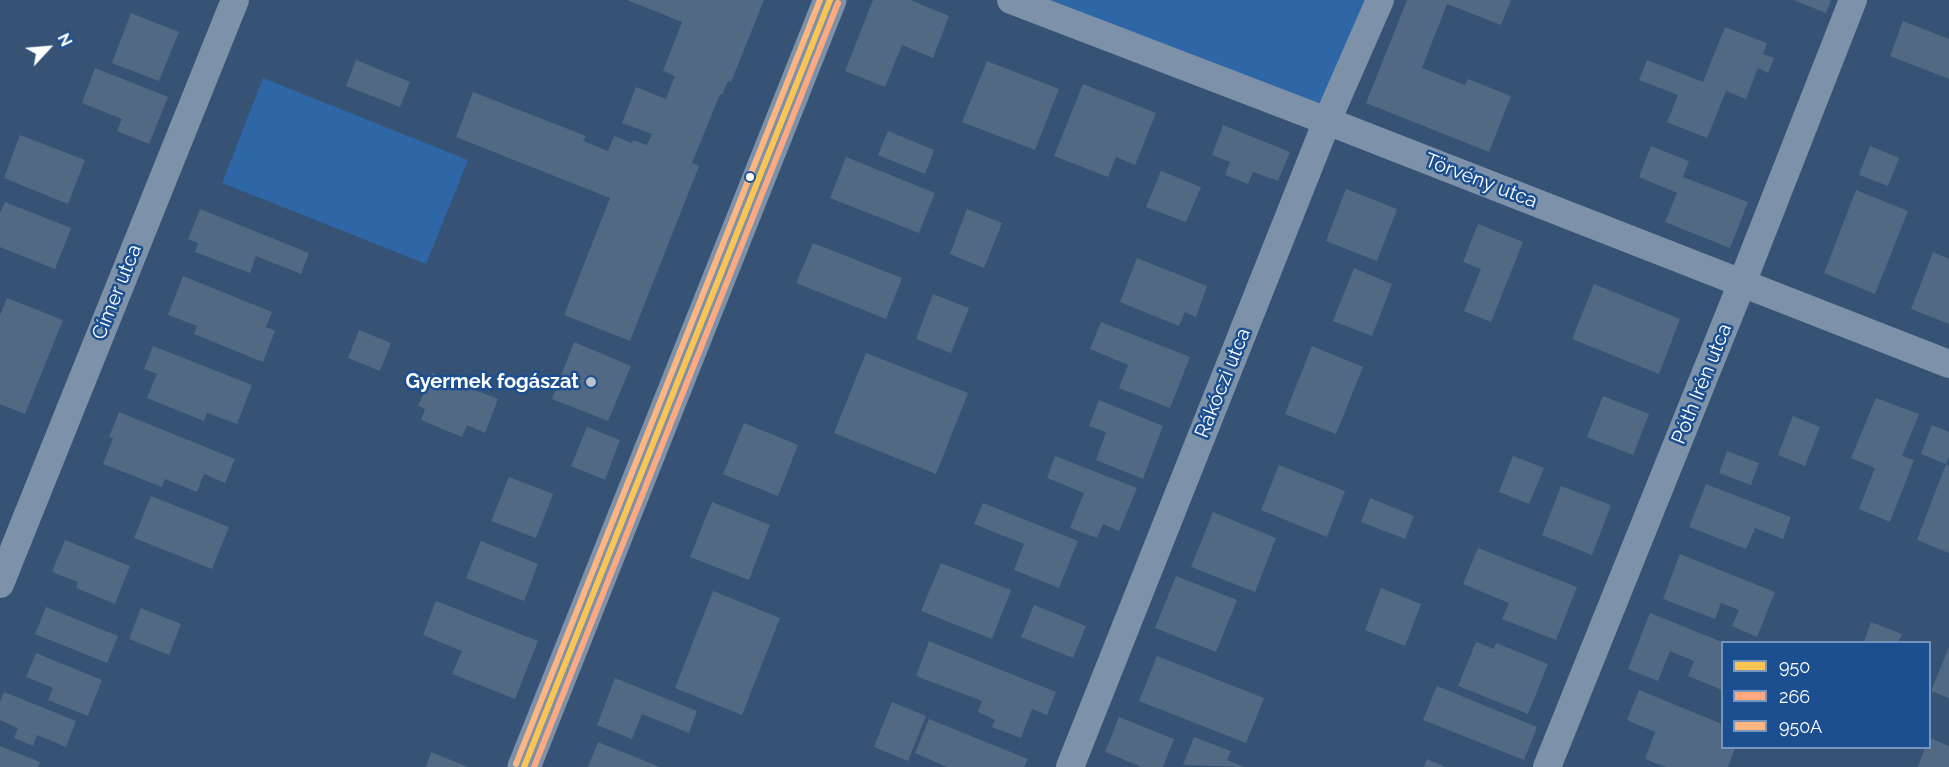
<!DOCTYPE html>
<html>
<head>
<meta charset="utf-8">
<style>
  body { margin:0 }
  #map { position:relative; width:1949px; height:767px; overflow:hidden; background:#365274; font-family:Raleway,sans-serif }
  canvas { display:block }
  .legend { position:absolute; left:1721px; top:641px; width:210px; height:108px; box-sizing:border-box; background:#1b4f8f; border:2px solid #7695bc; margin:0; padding:8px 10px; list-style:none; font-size:18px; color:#fff }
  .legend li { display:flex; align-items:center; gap:12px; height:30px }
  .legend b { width:30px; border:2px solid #7695bc }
  .north { position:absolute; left:18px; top:18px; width:60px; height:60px; -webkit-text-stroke:4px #1b4f8f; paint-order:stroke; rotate:64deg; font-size:16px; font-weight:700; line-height:24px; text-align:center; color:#fff }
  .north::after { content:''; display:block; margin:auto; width:21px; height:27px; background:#fff; clip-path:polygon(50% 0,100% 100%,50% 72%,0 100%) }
</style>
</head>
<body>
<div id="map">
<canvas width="1949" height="767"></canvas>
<ul class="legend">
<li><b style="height:8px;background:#fcc553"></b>950</li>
<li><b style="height:8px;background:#ffa980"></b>266</li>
<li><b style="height:8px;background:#ffb580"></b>950A</li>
</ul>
<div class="north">N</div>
</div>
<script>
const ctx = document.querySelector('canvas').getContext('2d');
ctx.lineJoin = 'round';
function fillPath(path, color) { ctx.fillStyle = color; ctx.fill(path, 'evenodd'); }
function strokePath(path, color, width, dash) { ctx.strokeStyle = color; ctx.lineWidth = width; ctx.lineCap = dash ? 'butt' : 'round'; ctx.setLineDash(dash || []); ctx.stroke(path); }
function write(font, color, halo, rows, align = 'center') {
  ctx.font = font + ' Raleway,sans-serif'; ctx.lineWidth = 5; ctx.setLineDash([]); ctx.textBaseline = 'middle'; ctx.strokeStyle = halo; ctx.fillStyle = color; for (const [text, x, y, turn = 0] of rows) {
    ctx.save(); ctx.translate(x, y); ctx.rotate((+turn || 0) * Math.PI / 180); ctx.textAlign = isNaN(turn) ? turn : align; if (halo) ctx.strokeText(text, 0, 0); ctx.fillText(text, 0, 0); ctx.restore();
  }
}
const green = new Path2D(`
  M1011 0H1380L1327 121Z
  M263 78 468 160 426 264 222 183Z`);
const building = new Path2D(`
  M627 0H764L731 82 728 81 722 95 720 94 692 163 699 166 630 341 564 315 610 198 456 137 473 92 586 136 583 141 608 151 614 136 632 143 633 140 647 145 652 134 622 123 636 87 666 99 675 76 663 71 682 22Z
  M873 0H910L949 16 933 58 902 45 885 87 845 71Z
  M1407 0H1511L1501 25 1447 4 1422 68 1465 85 1468 79 1511 96 1489 152 1366 103Z
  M1793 0H1831L1826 13Z
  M131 13 179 32 159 81 112 63Z
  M1903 21 1949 39V79L1890 56Z
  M1725 27 1767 43 1763 54 1774 58 1768 73 1758 68 1746 99 1726 91 1707 138 1667 122 1678 95 1639 80 1647 60 1703 82Z
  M356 60 410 82 400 107 346 86Z
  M987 61 1059 89 1035 150 962 122Z
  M95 68 168 97 149 144 117 131 122 119 82 103Z
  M1083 84 1156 113 1135 165 1116 157 1108 177 1054 156Z
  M1223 125 1290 152 1278 181 1253 172 1248 184 1225 175 1230 162 1212 155Z
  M888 131 934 150 925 174 878 155Z
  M20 135 85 160 68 204 4 178Z
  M1651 146 1689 161 1683 177 1748 202 1730 248 1665 222 1677 193 1639 177Z
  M1870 146 1899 158 1888 186 1859 175Z
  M846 157 935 193 919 233 830 198Z
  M1161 171 1201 187 1186 222 1146 207Z
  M1346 189 1397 209 1377 261 1326 241Z
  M1856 190 1908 211 1875 294 1824 273Z
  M5 202 71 228 55 269 0 247V213Z
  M200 209 309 253 301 274 256 256 250 273 195 252 198 243 188 239Z
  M967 209 1002 223 984 268 950 254Z
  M1478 224 1523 242 1491 322 1464 311 1481 269 1463 262Z
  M813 243 902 278 886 319 796 283Z
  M1933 252 1949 259V324L1911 309Z
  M1137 258 1207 286 1196 317 1185 312 1179 326 1120 302Z
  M1354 268 1392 284 1372 336 1333 321Z
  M183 276 272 312 266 327 275 331 263 362 194 334 197 326 168 315Z
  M1594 284 1680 319 1659 374 1572 339Z
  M933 294 969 308 951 353 916 339Z
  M7 298 63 320 25 414 0 404V315Z
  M1101 322 1190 357 1170 408 1119 388 1128 365 1090 349Z
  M359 330 391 343 380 371 348 358Z
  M574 342 631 366 608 421 552 399Z
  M153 346 252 385 237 424 207 413 204 421 147 398 157 374 144 369Z
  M1312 346 1363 367 1336 434 1285 414Z
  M866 353 968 393 936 474 834 433Z
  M432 373 498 399 485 433 467 425 462 437 421 420 425 409 418 406Z
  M1603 396 1649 414 1633 455 1587 437Z
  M1876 398 1919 414 1902 456 1914 460 1890 522 1859 509 1875 468 1851 458Z
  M1099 400 1163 426 1143 479 1096 460 1106 432 1089 426Z
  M119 412 235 459 225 483 204 474 197 492 165 479 162 487 103 464 113 438 109 437Z
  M1793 416 1820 427 1805 466 1778 455Z
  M744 423 798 445 778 496 723 474Z
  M1932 425 1949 432V457L1946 464 1921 454Z
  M587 427 620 440 605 480 571 466Z
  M1727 451 1759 463 1751 485 1719 473Z
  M1055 456 1137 488 1119 531 1103 524 1097 538 1070 528 1084 493 1047 478Z
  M1513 456 1544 468 1529 504 1499 492Z
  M1946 464 1949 466V553L1917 540Z
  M1279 465 1345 491 1327 537 1261 510Z
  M509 477 553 494 536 538 491 521Z
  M1706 484 1791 517 1783 539 1755 528 1746 549 1689 527Z
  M1561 486 1611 505 1592 555 1542 535Z
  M151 496 229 527 212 569 134 538Z
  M1370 498 1414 516 1405 539 1361 522Z
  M712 502 770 525 749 580 690 557Z
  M983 503 1078 541 1059 588 1014 570 1024 544 974 524Z
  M1213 512 1276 538 1255 592 1191 567Z
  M65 540 130 566 115 604 76 588 78 582 52 572Z
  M481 541 538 564 524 601 466 578Z
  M1478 548 1577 587 1556 640 1502 619 1509 603 1463 584Z
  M1680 554 1775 592 1757 637 1732 626 1739 610 1721 603 1715 619 1663 599Z
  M941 563 1011 590 992 639 921 611Z
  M1176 576 1237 600 1216 652 1155 628Z
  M1381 588 1421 604 1405 646 1365 630Z
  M713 591 780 618 742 715 675 688Z
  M436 601 538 641 515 699 452 674 462 651 423 635Z
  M1034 605 1086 626 1073 658 1021 637Z
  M46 607 118 636 107 663 35 634Z
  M141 608 181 624 169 655 129 639Z
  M1650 613 1722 642V690L1688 676 1694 661 1670 651 1658 681 1628 669Z
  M1871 622 1902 634 1898 642H1864Z
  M929 641 1056 692 1047 715 1032 709 1021 738 992 727 995 720 978 712 982 701 916 676Z
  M1476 642 1494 649 1496 643 1548 664 1528 714 1458 686Z
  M1949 647V698L1931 691Z
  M36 653 102 680 88 716 48 700 53 688 26 677Z
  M1157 656 1264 698 1246 743 1139 701Z
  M615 678 697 711 689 733 642 714 632 739 597 725Z
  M1437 686 1537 727 1524 760 1423 720Z
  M1639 690 1722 724V748H1735L1728 767H1666L1645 759 1655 732 1627 720Z
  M4 692 76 721 66 747 37 735 33 746 14 738 18 728 0 720V702Z
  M892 702 926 716 908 761 874 747Z
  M1119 717 1174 739 1163 767H1142L1105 752Z
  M929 719 1028 759 1024 767H947L915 753Z
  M1194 737 1231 751 1227 760 1244 767 1183 765Z
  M1930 738 1949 746V767H1918L1925 748H1930Z
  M598 742 660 767H588Z
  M0 746 40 762 38 767H0Z
  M431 752 468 767H426Z
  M1427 759 1446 767H1424Z`);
const minor = new Path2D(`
  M1011 0 1327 121 1949 364
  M0 584 235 0
  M1070 767 1327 121 1380 0
  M1547 767 1742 283 1853 0`);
const tertiary = new Path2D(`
  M524 767 830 0`);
const bus1 = new Path2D(`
  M524 767 830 0`);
const bus2 = new Path2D(`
  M534 767 838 3`);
const bus3 = new Path2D(`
  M516 764 820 0`);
const markers = [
  [750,177,5,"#fff"],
  [591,382,6,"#b9c2ce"]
];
const streetNames = [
  ["Törvény utca",1481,181,21],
  ["Címer utca",117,292,-68],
  ["Rákóczi utca",1223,383,-68],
  ["Póth Irén utca",1702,384,-68]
];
const poiNames = [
  ["Gyermek fogászat",579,382]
];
fillPath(green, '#2f66a5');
fillPath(building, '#526984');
strokePath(minor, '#7d92a8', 28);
strokePath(tertiary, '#7d92a8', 33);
strokePath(bus1, '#fcc553', 6);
strokePath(bus2, '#ffa980', 6);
strokePath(bus3, '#ffb580', 6);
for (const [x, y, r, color] of markers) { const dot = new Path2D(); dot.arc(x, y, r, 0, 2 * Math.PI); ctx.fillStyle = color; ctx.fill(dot); strokePath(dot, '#1b4f8f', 2); }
write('20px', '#fff', '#1b4f8f', streetNames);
write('bold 20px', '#fff', '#1b4f8f', poiNames, 'right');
</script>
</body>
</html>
